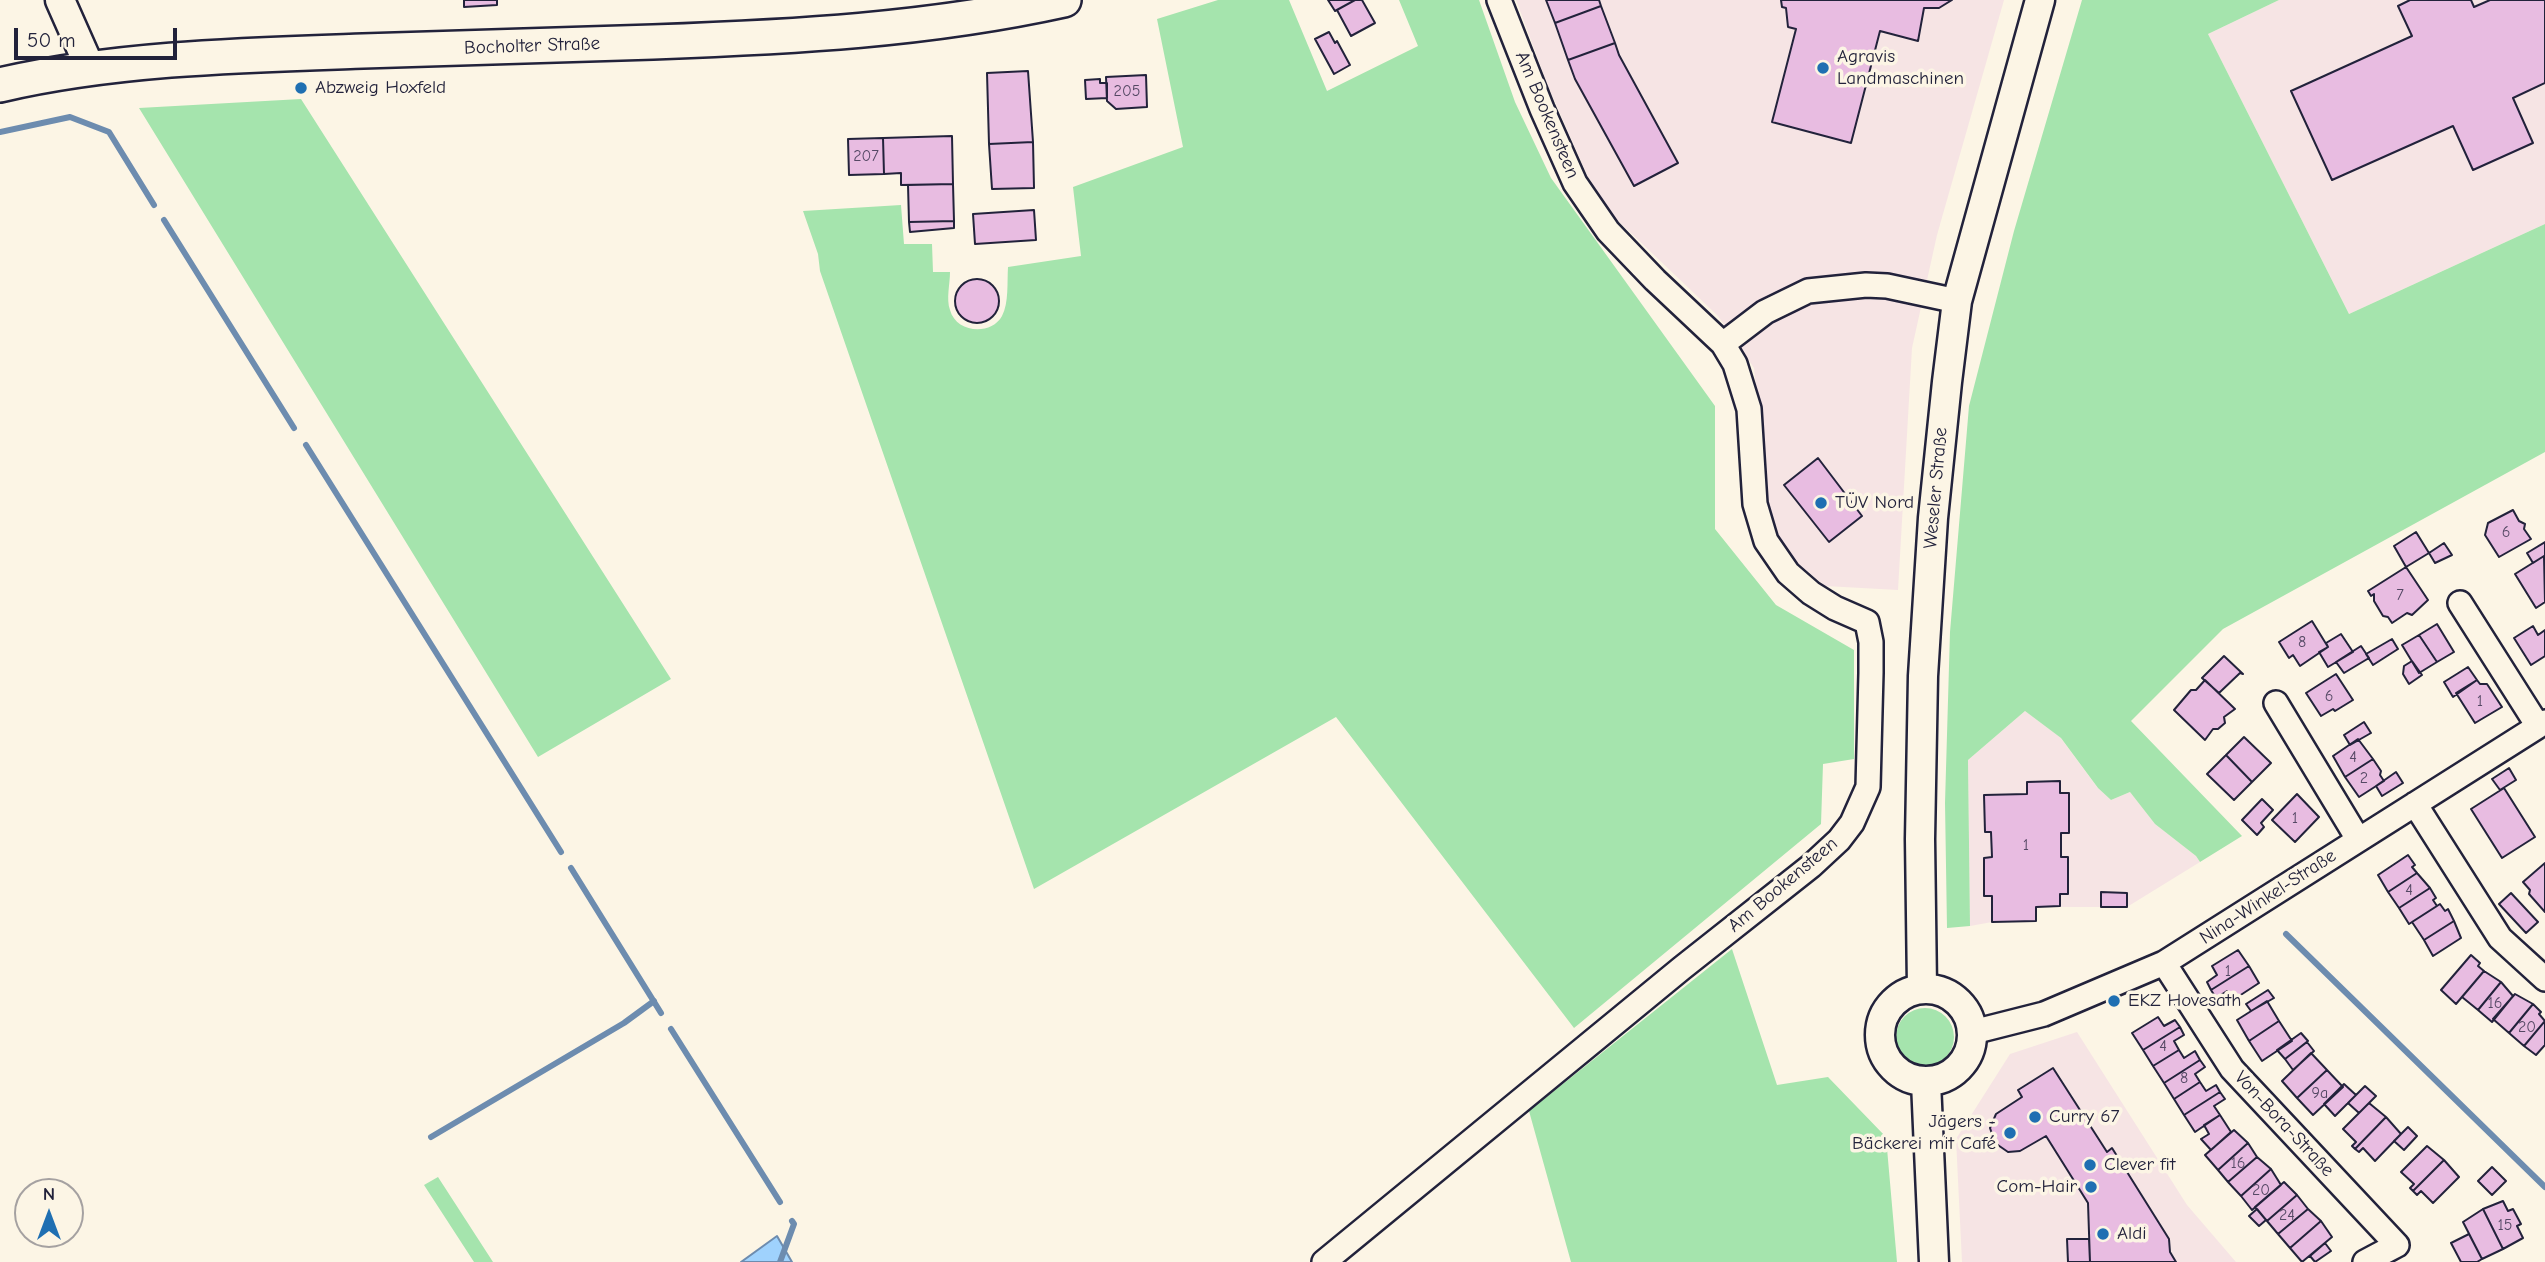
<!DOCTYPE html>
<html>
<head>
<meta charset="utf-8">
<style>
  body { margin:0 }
  #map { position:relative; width:2545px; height:1262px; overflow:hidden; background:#fcf5e5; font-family:"Comic Neue",sans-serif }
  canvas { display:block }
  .north { position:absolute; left:14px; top:1178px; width:70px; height:70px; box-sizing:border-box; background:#fcf5e5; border:2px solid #a5a1a1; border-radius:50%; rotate:0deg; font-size:19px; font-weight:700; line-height:28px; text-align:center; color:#22223b }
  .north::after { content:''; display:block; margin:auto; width:24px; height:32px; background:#1f6fb2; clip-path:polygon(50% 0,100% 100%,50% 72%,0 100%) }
  .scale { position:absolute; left:14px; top:28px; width:163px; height:32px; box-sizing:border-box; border:4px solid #22223b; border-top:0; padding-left:9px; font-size:21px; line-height:24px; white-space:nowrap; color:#22223b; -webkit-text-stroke:5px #fcf5e5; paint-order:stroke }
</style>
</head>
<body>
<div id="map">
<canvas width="2545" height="1262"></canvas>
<div class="north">N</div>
<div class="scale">50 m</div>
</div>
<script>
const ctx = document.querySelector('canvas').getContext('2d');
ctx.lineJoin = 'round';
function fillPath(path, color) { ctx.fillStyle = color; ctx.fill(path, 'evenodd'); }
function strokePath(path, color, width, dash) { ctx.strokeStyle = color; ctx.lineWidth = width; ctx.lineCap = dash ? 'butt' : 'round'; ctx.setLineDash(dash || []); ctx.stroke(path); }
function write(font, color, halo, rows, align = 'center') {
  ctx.font = font + ' "Comic Neue",sans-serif'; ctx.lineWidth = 7; ctx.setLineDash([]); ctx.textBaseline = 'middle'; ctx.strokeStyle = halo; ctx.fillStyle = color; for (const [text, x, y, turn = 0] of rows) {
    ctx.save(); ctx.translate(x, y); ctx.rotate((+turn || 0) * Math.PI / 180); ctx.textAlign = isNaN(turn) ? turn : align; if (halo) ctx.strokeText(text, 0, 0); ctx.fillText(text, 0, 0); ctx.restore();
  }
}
const built = new Path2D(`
  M1516 0H2004L1937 235 1912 348 1898 590 1825 586 1787 554 1768 513 1754 368 1718 316 1612 215 1587 175 1548 86Z
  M2279 0H2545V224L2349 314 2208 34Z
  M2025 711 2060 737 2097 787 2111 800 2130 792 2155 824 2196 856 2200 862 2127 907H2037L2036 921 1992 922 1970 926 1968 760Z
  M2077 1032 2187 1205 2236 1262H1962L1956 1139 2010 1054Z`);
const green = new Path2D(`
  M1218 0H1289L1327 91 1418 46 1399 0H1479L1515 102 1551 178 1715 406V529L1776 605 1854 650V759L1823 764 1821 824 1574 1028 1336 717 1034 889 820 271 818 254 803 211 901 205 904 244H932L933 272H950C950 284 946 299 950 310 956 333 991 336 1002 316 1009 303 1007 282 1008 267L1081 256 1073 187 1183 147 1157 19Z
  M2082 0H2279L2208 34 2349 314 2545 224V452L2223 629 2131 721 2242 836 2200 862 2196 856 2155 824 2130 792 2111 800 2098 788 2061 738 2025 711 1968 760 1970 926 1947 928 1945 803 1950 632 1969 406 2014 231Z
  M301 99 671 679 538 757 139 108Z
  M1732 949 1777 1085 1828 1077 1886 1137 1897 1262H1571L1529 1111Z
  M1896 1037a29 29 0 1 1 58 0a29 29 0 1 1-58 0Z
  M438 1177 493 1262H474L424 1185Z`);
const water = new Path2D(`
  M777 1236 792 1262H741Z`);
const stream = new Path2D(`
  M0 132 70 117 109 132 154 205
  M164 220 294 428
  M306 445 561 852
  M571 868 661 1013
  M2286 934 2545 1187
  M671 1029 780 1202
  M431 1137 624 1023 654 1001
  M780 1262 794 1224 792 1221`);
const building = new Path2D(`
  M464 0H497V5L464 7Z
  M1328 0H1355L1335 11Z
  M1355 0H1362L1375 23 1351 36 1337 10Z
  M1546 0H1599L1601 6 1555 23Z
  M1781 0H1952L1939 8H1924L1918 41 1880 31 1851 143 1772 122 1796 29 1788 27 1786 8 1782 7Z
  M2410 0H2471L2474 7 2490 0H2545V83L2513 98 2533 143 2473 170 2453 126 2332 180 2291 91 2412 36 2398 6Z
  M1601 6 1615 43 1568 60 1555 23Z
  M1329 32 1335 43 1337 41 1350 65 1334 74 1315 39Z
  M1615 43 1619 55 1678 163 1634 186 1575 79 1568 60Z
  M1028 71 1033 142 989 144 987 73Z
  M1146 75 1147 107 1116 109 1107 101 1106 77Z
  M1100 79V83H1107V98L1086 99 1085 80Z
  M952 136 953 184 901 185V173L884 174 883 138Z
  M883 138 884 174 849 175 848 139Z
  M1033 142 1034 188 992 189 989 144Z
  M953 184 954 221 909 222 908 185Z
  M1034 210 1036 240 975 244 973 214Z
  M954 221V228L910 232 909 222Z
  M955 301a22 22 0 1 1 44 0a22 22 0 1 1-44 0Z
  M1818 458 1862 516 1829 542 1784 485Z
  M2513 510 2519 521 2525 524 2524 529 2531 539 2499 557 2485 535 2488 523Z
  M2416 532 2429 553 2406 567 2394 546Z
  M2545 542V558L2544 556 2533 563 2527 553Z
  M2444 543 2452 555 2435 563 2429 553Z
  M2544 556 2545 602 2536 608 2515 574Z
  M2406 567 2428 600 2412 615 2407 613 2392 623 2388 617 2383 616 2374 601V594L2371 596 2368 591Z
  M2312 621 2328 647 2300 666 2293 655 2289 658 2279 642Z
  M2437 624 2454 652 2437 662 2419 635Z
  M2533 626 2538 635 2545 630V656L2531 665 2514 638Z
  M2341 634 2353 652 2328 667 2319 652 2328 647 2326 643Z
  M2419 635 2437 662 2419 673 2402 645Z
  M2392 639 2398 649 2373 665 2366 654Z
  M2361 646 2369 658 2344 673 2336 662Z
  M2224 656 2243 674 2240 673 2219 693 2202 678Z
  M2412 661 2422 675 2409 684 2403 674 2404 666Z
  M2468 667 2477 680 2453 697 2444 682Z
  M2336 674 2353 700 2335 711 2333 709 2321 716 2306 693Z
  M2205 680 2235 709 2224 717 2225 723 2218 729H2213L2205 740 2174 710 2191 690H2196Z
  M2477 680 2480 684H2487L2502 707 2475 723 2456 693Z
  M2364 722 2371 733 2350 745 2344 735Z
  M2244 737 2271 763 2252 782 2226 755Z
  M2358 739 2373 759 2345 777 2333 756Z
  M2226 755 2252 782 2234 800 2207 774Z
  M2373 759 2381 771 2380 775 2384 781 2359 797 2345 777Z
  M2509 768 2516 780 2500 790 2492 779Z
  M2396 772 2403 783 2382 796 2376 786Z
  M2060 781V793H2069V833H2061V857H2068V894H2060V906L2036 907V921L1992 922V896H1984V858L1992 857 1991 832H1985L1984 795 2027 794V782Z
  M2504 788 2535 837 2502 858 2471 809Z
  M2297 794 2319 817 2295 842 2272 820Z
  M2262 799 2273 810 2261 823 2264 827 2257 835 2242 820Z
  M2408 855 2415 865 2412 867 2417 873 2388 892 2378 875Z
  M2545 863V912L2529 894 2530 890 2523 882Z
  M2417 873 2430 888 2399 908 2388 892Z
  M2430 888 2436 898 2433 900 2437 906 2409 924 2399 908Z
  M2101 892 2127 893V907H2101Z
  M2511 893 2538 922 2526 933 2499 904Z
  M2440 904 2445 911 2448 909 2454 921 2424 940 2412 922Z
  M2454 921 2461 938 2433 956 2424 940Z
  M2238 950 2249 966 2211 990 2207 982 2217 975 2212 966Z
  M2471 955 2480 963 2478 966 2484 971 2456 1004 2441 990Z
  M2249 966 2259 983 2233 1000 2227 991 2216 998 2211 990Z
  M2484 971 2501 982 2478 1010 2462 997Z
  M2501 982 2513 996 2492 1022 2478 1010Z
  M2268 990 2274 998 2251 1011 2246 1004Z
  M2515 994 2533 1004 2509 1033 2493 1019Z
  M2267 1001 2279 1021 2249 1041 2237 1020Z
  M2533 1004 2541 1012 2539 1014 2545 1021 2524 1046 2509 1033Z
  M2158 1017 2164 1026 2175 1020 2180 1027 2143 1050 2132 1033Z
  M2279 1021 2292 1041 2262 1061 2249 1041Z
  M2545 1021V1045L2536 1055 2524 1046Z
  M2180 1027 2184 1035 2174 1041 2179 1050 2153 1066 2143 1050Z
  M2301 1033 2308 1041 2285 1059 2277 1050Z
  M2307 1042 2314 1051 2293 1070 2285 1059Z
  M2179 1050 2184 1058 2195 1051 2200 1060 2164 1083 2153 1066Z
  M2311 1053 2327 1070 2297 1098 2282 1081Z
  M2200 1060 2205 1067 2195 1074 2200 1082 2174 1099 2164 1083Z
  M2053 1068 2107 1152 2112 1148 2169 1239 2170 1252 2176 1262H2090L2088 1203 2046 1136 2020 1151 2008 1152 1995 1143 1990 1128 1996 1114 2022 1097 2018 1090Z
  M2327 1070 2343 1087 2313 1115 2297 1098Z
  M2200 1082 2206 1091 2216 1085 2220 1092 2184 1115 2174 1099Z
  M2344 1084 2356 1095 2335 1116 2324 1104Z
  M2365 1086 2376 1096 2359 1113 2348 1103Z
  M2220 1092 2225 1099 2214 1106 2220 1115 2195 1132 2184 1115Z
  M2369 1103 2386 1117 2355 1149 2352 1146 2356 1142 2343 1129Z
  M2220 1115 2231 1132 2211 1150 2201 1139 2209 1134 2204 1125Z
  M2386 1117 2401 1134 2375 1161 2363 1148 2359 1152 2355 1149Z
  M2408 1127 2417 1136 2404 1150 2394 1141Z
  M2234 1130 2248 1143 2218 1170 2205 1155Z
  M2248 1143 2257 1157 2228 1182 2218 1170Z
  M2427 1146 2444 1160 2413 1191 2410 1188 2414 1184 2401 1172Z
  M2257 1157 2271 1169 2241 1196 2228 1182Z
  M2444 1160 2459 1177 2433 1203 2421 1191 2417 1195 2413 1191Z
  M2492 1167 2506 1181 2492 1195 2478 1181Z
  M2271 1169 2281 1185 2252 1210 2241 1196Z
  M2284 1182 2297 1195 2267 1221 2255 1207Z
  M2297 1195 2308 1209 2278 1234 2267 1221Z
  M2503 1201 2508 1211 2513 1209 2521 1224 2517 1226 2523 1238 2503 1249 2483 1209Z
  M2257 1209 2266 1220 2259 1226 2249 1216Z
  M2308 1209 2321 1221 2290 1248 2278 1234Z
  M2483 1209 2503 1249 2482 1259 2463 1222Z
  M2321 1221 2332 1237 2302 1262 2290 1248Z
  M2469 1234 2482 1259 2477 1262H2461L2451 1243Z
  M2067 1239H2089L2090 1262H2068Z
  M2325 1243 2331 1251 2315 1262 2310 1256Z`);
const minor = new Path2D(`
  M1723 344 1765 312 1808 291 1866 285 1887 286 1957 301
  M2460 603 2538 726
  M2276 703 2358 839
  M2415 804 2500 938 2545 979
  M2164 963 2232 1069 2397 1245 2365 1262
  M1973 1032 2044 1014 2164 963 2545 722
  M1324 1262 1682 968 1811 866 1839 840 1852 823 1868 787 1871 673V642L1867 622 1835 608 1811 593 1788 573 1766 541 1755 504 1749 409 1735 364 1723 344 1655 280 1608 231 1575 183 1542 109 1499 0`);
const tertiary = new Path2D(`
  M60 0 91 70
  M1922 988 1920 839 1923 676 1933 518 1947 382 1957 301 2040 0
  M1880 1035a46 46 0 1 1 92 0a46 46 0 1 1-92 0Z
  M1926 1082 1934 1262`);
const secondary = new Path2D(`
  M0 85C115 58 245 55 363 51 460 48 556 45 653 42 792 37 928 30 1064 0`);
const markers = [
  [1823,68,7,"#1f6fb2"],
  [301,88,7,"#1f6fb2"],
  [1821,503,7,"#1f6fb2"],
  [2114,1001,7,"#1f6fb2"],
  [2035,1117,7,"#1f6fb2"],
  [2010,1133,7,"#1f6fb2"],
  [2090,1165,7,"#1f6fb2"],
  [2091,1187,7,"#1f6fb2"],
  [2103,1234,7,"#1f6fb2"]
];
const numberNames = [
  ["205",1127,91],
  ["207",866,156],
  ["6",2506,532],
  ["7",2400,595],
  ["8",2302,642],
  ["6",2329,696],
  ["1",2480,701],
  ["4",2353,757],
  ["2",2364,778],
  ["1",2295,818],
  ["1",2026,845],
  ["4",2409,890],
  ["1",2228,971],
  ["16",2495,1003],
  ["20",2527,1027],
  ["4",2163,1046],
  ["8",2184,1078],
  ["9a",2320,1093],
  ["16",2238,1163],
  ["20",2261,1190],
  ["24",2287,1215],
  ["15",2505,1225]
];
const streetNames = [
  ["Bocholter Straße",532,46,-2],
  ["Am Bookensteen",1547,115,67],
  ["Weseler Straße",1936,488,-85],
  ["Am Bookensteen",1783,885,-40],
  ["Nina-Winkel-Straße",2268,897,-33],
  ["Von-Bora-Straße",2284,1124,47]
];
const poiNames = [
  ["Agravis",1837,57],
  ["Landmaschinen",1837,79],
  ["Abzweig Hoxfeld",315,88],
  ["TÜV Nord",1835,503],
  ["EKZ Hovesath",2128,1001],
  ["Curry 67",2049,1117],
  ["Jägers -",1996,1122,"right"],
  ["Bäckerei mit Café",1996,1144,"right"],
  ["Clever fit",2104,1165],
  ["Com-Hair",2077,1187,"right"],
  ["Aldi",2117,1234]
];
fillPath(built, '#f6e4e4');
fillPath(green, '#a5e4ad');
fillPath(water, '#9fd2fd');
strokePath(water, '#6d8caf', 2);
strokePath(stream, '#6d8caf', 6);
fillPath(building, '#e8bce1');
strokePath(building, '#22223b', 2);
strokePath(minor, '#22223b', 28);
strokePath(tertiary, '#22223b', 33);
strokePath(secondary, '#22223b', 38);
strokePath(minor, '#fcf5e5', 23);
strokePath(tertiary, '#fcf5e5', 28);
strokePath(secondary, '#fcf5e5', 33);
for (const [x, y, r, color] of markers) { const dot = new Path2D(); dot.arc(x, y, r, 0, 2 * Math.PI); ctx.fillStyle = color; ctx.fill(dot); strokePath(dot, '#fcf5e5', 2.5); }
write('16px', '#544864', null, numberNames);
write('19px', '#22223b', '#fcf5e5', streetNames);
write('19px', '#22223b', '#fcf5e5', poiNames, 'left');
</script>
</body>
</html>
